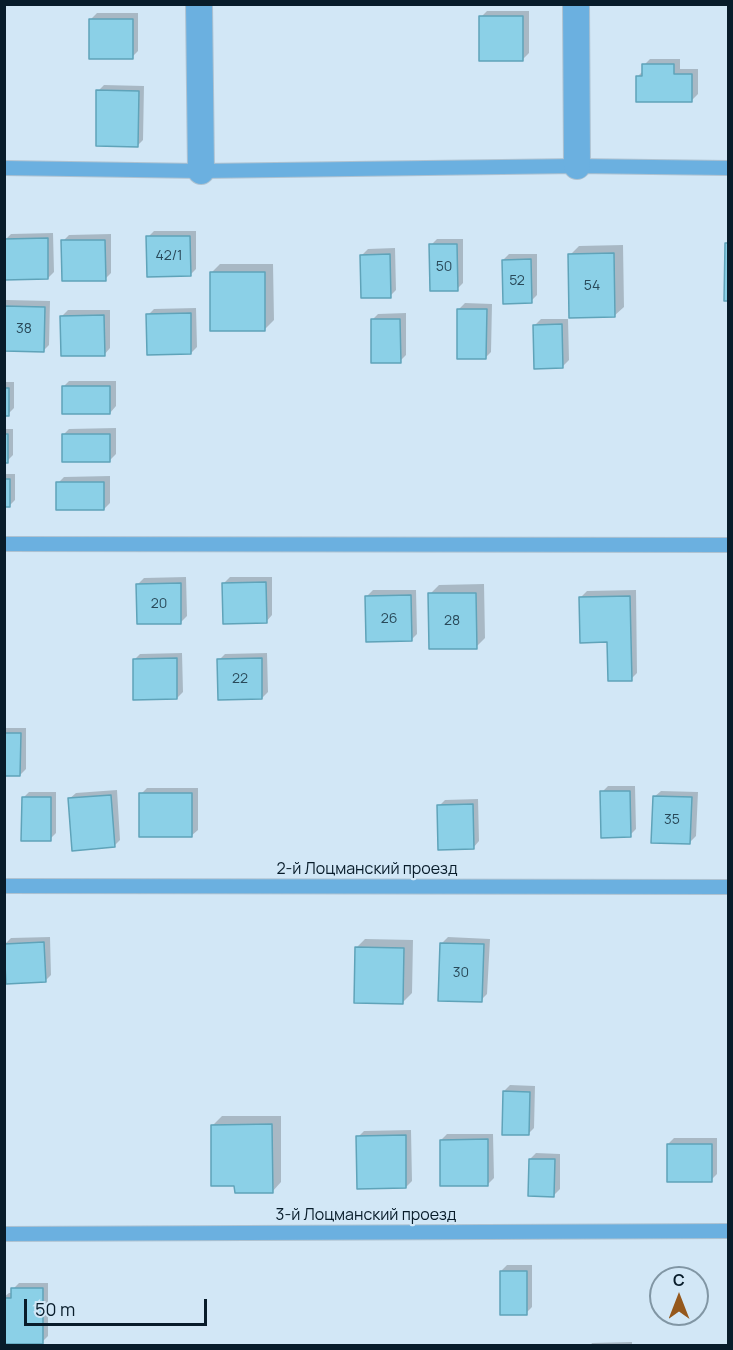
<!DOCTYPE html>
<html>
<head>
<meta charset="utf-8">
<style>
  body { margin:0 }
  #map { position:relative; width:733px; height:1350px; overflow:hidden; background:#d2e7f6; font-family:Manrope,sans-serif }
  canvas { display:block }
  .frame { position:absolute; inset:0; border:6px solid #081c2a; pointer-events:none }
  .north { position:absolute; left:649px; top:1266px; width:60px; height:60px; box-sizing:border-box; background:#d2e7f6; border:2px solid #8196a4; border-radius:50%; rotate:0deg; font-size:16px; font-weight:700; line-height:24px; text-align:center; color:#081c2a }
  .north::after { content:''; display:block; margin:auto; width:21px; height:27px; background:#95581c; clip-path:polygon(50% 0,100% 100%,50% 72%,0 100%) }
  .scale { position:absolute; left:24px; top:1299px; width:183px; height:27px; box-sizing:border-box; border:3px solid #081c2a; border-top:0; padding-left:8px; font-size:18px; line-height:21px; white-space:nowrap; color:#081c2a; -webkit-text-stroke:4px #d2e7f6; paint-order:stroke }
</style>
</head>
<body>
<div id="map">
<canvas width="733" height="1350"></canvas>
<div class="frame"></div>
<div class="north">С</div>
<div class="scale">50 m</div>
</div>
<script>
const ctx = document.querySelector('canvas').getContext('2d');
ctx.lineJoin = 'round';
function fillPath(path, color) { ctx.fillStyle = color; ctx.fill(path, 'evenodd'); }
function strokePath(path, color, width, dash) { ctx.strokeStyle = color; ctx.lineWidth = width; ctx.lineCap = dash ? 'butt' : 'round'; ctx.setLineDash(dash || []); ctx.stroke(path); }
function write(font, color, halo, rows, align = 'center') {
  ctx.font = font + ' Manrope,sans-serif'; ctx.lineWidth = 4.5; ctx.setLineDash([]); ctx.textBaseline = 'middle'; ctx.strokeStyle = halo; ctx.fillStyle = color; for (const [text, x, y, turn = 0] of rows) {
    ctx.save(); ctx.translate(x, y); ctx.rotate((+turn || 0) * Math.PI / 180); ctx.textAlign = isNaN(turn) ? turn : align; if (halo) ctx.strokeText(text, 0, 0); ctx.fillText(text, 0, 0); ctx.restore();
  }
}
const shadow = new Path2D(`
  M487 11H529V53L523 59 481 17Z
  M97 13H138V51L132 57 91 19Z
  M650 59H680V69H698V94L692 100 638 76 644 70V65Z
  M104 85 144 86 143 140 137 146 98 91Z
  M154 231H196V269L190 275 148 237Z
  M53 233 54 272 48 278 5 240 11 234Z
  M111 234V273L105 279 63 241 69 235Z
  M437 239H463V283L457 289 431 245Z
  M728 241V300H725L726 243Z
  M623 245 624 307 614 316 570 255 579 246Z
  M395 248 396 290 390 296 362 255 368 249Z
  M509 254H537V295L531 301 503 260Z
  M220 264H273L274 320 265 329 211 273Z
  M6 300 50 301 49 345 43 351 4 350V301Z
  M465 303 492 304 491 352 485 358 459 309Z
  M196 308 197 347 191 353 148 315 154 309Z
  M68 310H110V348L104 355 62 316Z
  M406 313V355L400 361 372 320 378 314Z
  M541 319H568L569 360 563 366 535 325Z
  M69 381H116V406L110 413 63 387Z
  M4 382H14V408L8 414H4Z
  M116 428V454L110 460 63 435 69 429Z
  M4 429H13V455L7 461H4Z
  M4 474H15V500L9 506H4Z
  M110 476V503L104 509 58 483 64 477Z
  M186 577 187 616 181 622 138 584 144 578Z
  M230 577H272V615L266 622 224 583Z
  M484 584 485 638 476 647 430 594 439 585Z
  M373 590H416L417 634 411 640 367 596Z
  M636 590 637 673 631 679 581 597 587 591Z
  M182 653 183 692 177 698 134 660 140 654Z
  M267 653 268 692 262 698 219 660 225 654Z
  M4 728H26V769L20 775H4Z
  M608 786H635L636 829 630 835 602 792Z
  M147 788H198V830L191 836 141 794Z
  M117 790 120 840 114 846 69 799 76 793Z
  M661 791 698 792 696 836 690 842 654 797Z
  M29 792H56V833L50 839 23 798Z
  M478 799 479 841 473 848 439 806 445 800Z
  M50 937 51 975 45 981 5 944 11 938Z
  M448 937 490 939 487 994 481 1000 442 943Z
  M365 939 413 940 412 993 403 1002 356 948Z
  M510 1085 535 1086 534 1128 528 1134 504 1091Z
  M222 1116H281V1182L272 1192 236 1185 213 1125Z
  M411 1130 412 1181 406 1187 358 1137 364 1131Z
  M447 1134H493L494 1178 488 1184 441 1140Z
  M674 1138H717V1174L711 1180 668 1144Z
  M536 1153 560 1154V1189L554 1195 530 1159Z
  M507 1265H532V1307L526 1313 501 1271Z
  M19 1283H48V1336L42 1342 4 1343V1297L9 1293H13V1289Z
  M632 1342V1346H590L592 1343Z`);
const building = new Path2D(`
  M479 16H523V61H479Z
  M89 19H133V59H89Z
  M642 64H674V74H692V102H636V76H642Z
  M96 90 139 91 138 147 96 146Z
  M146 236H190L191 276 147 277Z
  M48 238V279L4 280V239Z
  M61 240H105L106 281H62Z
  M725 243H728V301H724Z
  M429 244H457L458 291H430Z
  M614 253 615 317 569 318 568 254Z
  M390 254 391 298H361L360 255Z
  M531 259 532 303 503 304 502 260Z
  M210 272H265V331H210Z
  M4 306 45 307 44 352 4 351Z
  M457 309H487L486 359H457Z
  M191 313V354L147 355 146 314Z
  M104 315 105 356H61L60 316Z
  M371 319H400L401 363H371Z
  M562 324 563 368 534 369 533 325Z
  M62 386H110V414H62Z
  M4 388H9V416H4Z
  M4 434H8V463H4Z
  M62 434H110V462H62Z
  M4 479H10V507H4Z
  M56 482H104V510H56Z
  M266 582 267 623 223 624 222 583Z
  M181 583V624H137L136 584Z
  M428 593H476L477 649H429Z
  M411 595 412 641 366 642 365 596Z
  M630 596 632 681H608L607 642 580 643 579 597Z
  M177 658V699L133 700V659Z
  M262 658V699L218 700 217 659Z
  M4 733H21L20 776H4Z
  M600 791H630L631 837 601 838Z
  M139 793H192V837H139Z
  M111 795 115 847 72 851 68 798Z
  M653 796 692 797 690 844 651 843Z
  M22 797H51V841H21Z
  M473 804 474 849 438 850 437 805Z
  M44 942 46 982 6 984 4 944Z
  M440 943 484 944 482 1002 438 1001Z
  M355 947 404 948 403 1004 354 1003Z
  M503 1091 530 1092 529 1135H502Z
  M272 1124 273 1193H235L234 1186H211V1125Z
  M406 1135V1188L357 1189 356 1136Z
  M488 1139V1186H440V1140Z
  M667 1144H712V1182H667Z
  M529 1159H555L554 1197 528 1196Z
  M500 1271H527V1315H500Z
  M11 1288H43V1344H4V1298H11Z`);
const lane = new Path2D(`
  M4 168 201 171 577 166 728 168
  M4 544 728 545
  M4 886 728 887
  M4 1234 728 1231`);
const street = new Path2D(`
  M199 4 201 171
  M576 4 577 166`);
const numberNames = [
  ["42/1",169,256],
  ["50",444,267],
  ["52",517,281],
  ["54",592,286],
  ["38",24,329],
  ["20",159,604],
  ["26",389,619],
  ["28",452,621],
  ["22",240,679],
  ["35",672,820],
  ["30",461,973]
];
const streetNames = [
  ["2-й Лоцманский проезд",367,870],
  ["3-й Лоцманский проезд",366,1216]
];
fillPath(shadow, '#0003');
fillPath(building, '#8bd0e7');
strokePath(building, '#5fa3b9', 1.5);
strokePath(lane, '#aec2d1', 16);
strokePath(street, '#aec2d1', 28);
strokePath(lane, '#6bb0e0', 14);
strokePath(street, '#6bb0e0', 26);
write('14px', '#294959', null, numberNames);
write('16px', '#081c2a', '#d2e7f6', streetNames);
</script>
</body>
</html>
